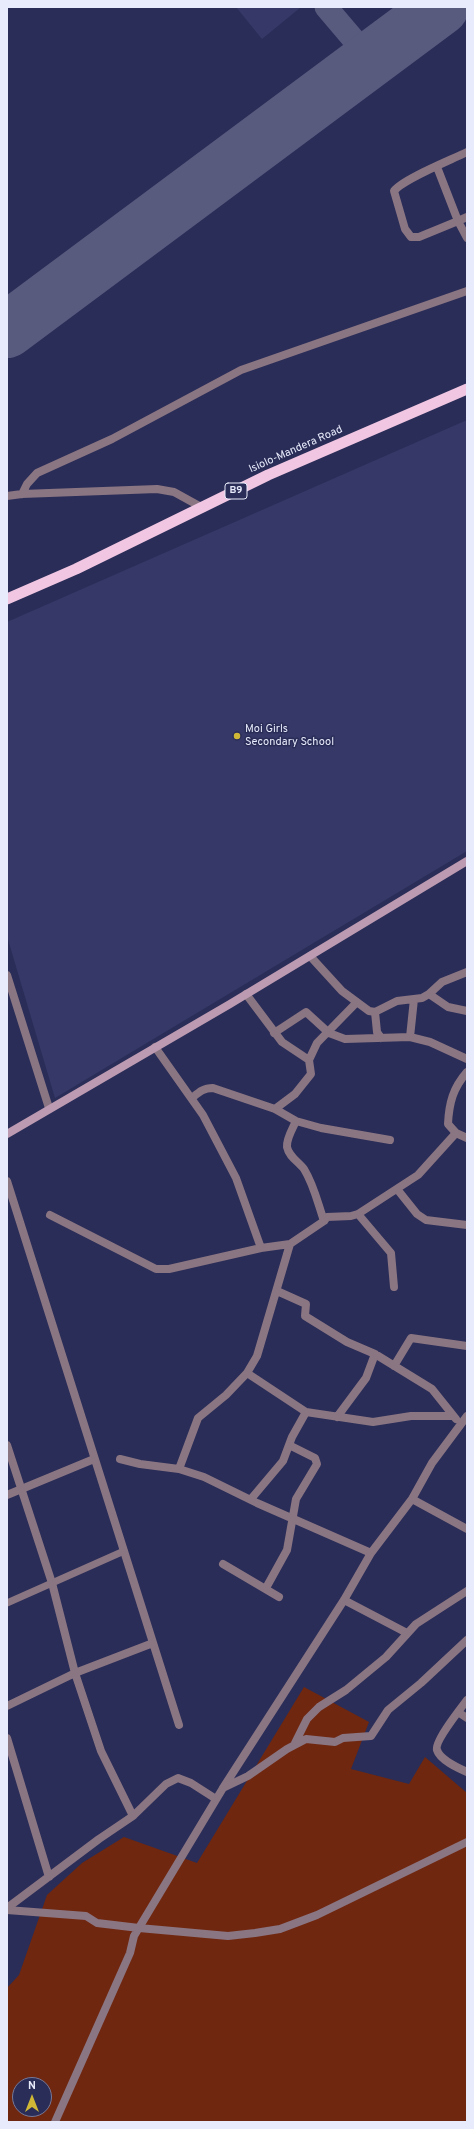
<!DOCTYPE html>
<html>
<head>
<meta charset="utf-8">
<style>
  body { margin:0 }
  #map { position:relative; width:474px; height:2129px; overflow:hidden; background:#2a2d57; font-family:Overpass,sans-serif }
  canvas { display:block }
  .frame { position:absolute; inset:0; border:8px solid #e8ebfb; pointer-events:none }
  .north { position:absolute; left:12px; top:2077px; width:40px; height:40px; box-sizing:border-box; background:#2a2d57; border:1px solid #767999; border-radius:50%; rotate:0deg; font-size:11px; font-weight:700; line-height:16px; text-align:center; color:#e8ebfb }
  .north::after { content:''; display:block; margin:auto; width:14px; height:18px; background:#d0b836; clip-path:polygon(50% 0,100% 100%,50% 72%,0 100%) }
</style>
</head>
<body>
<div id="map">
<canvas width="474" height="2129"></canvas>
<div class="frame"></div>
<div class="north">N</div>
</div>
<script>
const ctx = document.querySelector('canvas').getContext('2d');
ctx.lineJoin = 'round';
function fillPath(path, color) { ctx.fillStyle = color; ctx.fill(path, 'evenodd'); }
function strokePath(path, color, width, dash) { ctx.strokeStyle = color; ctx.lineWidth = width; ctx.lineCap = dash ? 'butt' : 'round'; ctx.setLineDash(dash || []); ctx.stroke(path); }
function write(font, color, halo, rows, align = 'center') {
  ctx.font = font + ' Overpass,sans-serif'; ctx.lineWidth = 3; ctx.setLineDash([]); ctx.textBaseline = 'middle'; ctx.strokeStyle = halo; ctx.fillStyle = color; for (const [text, x, y, turn = 0] of rows) {
    ctx.save(); ctx.translate(x, y); ctx.rotate((+turn || 0) * Math.PI / 180); ctx.textAlign = isNaN(turn) ? turn : align; if (halo) ctx.strokeText(text, 0, 0); ctx.fillText(text, 0, 0); ctx.restore();
  }
}
const built = new Path2D(`
  M236 7H301L262 39Z
  M467 420V851L55 1098 7 936V622Z`);
const green = new Path2D(`
  M304 1687 369 1722 351 1769 409 1784 425 1757 467 1793V2122H7V1988L19 1975 47 1895 82 1863 124 1837 197 1863ZM20 2085H44V2109H20Z`);
const taxiway = new Path2D(`
  M326 7 371 60`);
const runway = new Path2D(`
  M7 330 441 7`);
const pedestrian = new Path2D(`
  M7 1603 124 1551`);
const minor = new Path2D(`
  M437 167 458 221 419 237H411L405 229 394 191C403 179 451 160 467 152
  M467 217 458 221 467 238
  M22 494 27 484 37 473 112 439 241 370 467 291
  M7 496 22 494 157 489 174 492 203 508
  M310 956 342 991 369 1011 375 1012 397 1001 422 998 429 994 442 982 467 972
  M7 975 49 1108
  M246 994 282 1042 309 1060
  M429 994 448 1007 467 1011
  M375 1012 377 1032 381 1038
  M274 1033 306 1012 329 1033 345 1039 410 1037 430 1042 467 1059
  M410 1037 414 999
  M155 1047 203 1115 236 1178 261 1248
  M192 1098C199 1092 203 1088 213 1088L275 1109 296 1121 321 1128 390 1140
  M275 1109 295 1094 311 1074 309 1060 317 1043 357 1002
  M296 1121C293 1128 286 1139 287 1147 289 1157 299 1162 304 1169 314 1185 318 1204 324 1221
  M456 1133 467 1138
  M7 1181 179 1725
  M397 1189 417 1214 426 1220 467 1225
  M358 1214 391 1253 394 1287
  M50 1215 156 1269H169L261 1248 290 1244
  M277 1291 306 1304 305 1316 347 1342 375 1354 432 1389 456 1419
  M394 1366 411 1338 467 1346
  M247 1373 306 1412
  M337 1417 366 1378 375 1354
  M7 1445 52 1583 75 1673 101 1751 133 1816
  M120 1459 140 1464 179 1469 204 1477 257 1503 371 1553
  M179 1469 198 1418 226 1395 247 1373 257 1356 290 1244 324 1221 327 1217 351 1216 358 1214 418 1175 456 1133 448 1124C449 1103 453 1088 467 1072
  M7 1495 94 1459
  M251 1499 283 1461 292 1437 306 1412 373 1422 411 1416H453
  M412 1499 467 1529
  M223 1564 279 1597
  M266 1588 287 1550 296 1499 317 1464 315 1458 289 1445
  M344 1600 407 1633
  M467 1700C461 1708 434 1742 437 1750 440 1760 458 1768 467 1772
  M7 1706 75 1673 153 1643
  M458 1712 467 1718
  M7 1738 49 1877
  M295 1743 307 1719 319 1707 346 1690 386 1657 416 1624 467 1591
  M223 1788 248 1776 287 1749 306 1739 335 1742 343 1738 371 1736 388 1710 421 1683 467 1640
  M7 1908 99 1839 133 1816 166 1784 178 1778 191 1783 216 1799
  M7 1910 86 1916 97 1923 139 1928 228 1936 255 1933 280 1929 317 1915 467 1842
  M55 2122 130 1953 134 1936 223 1788 344 1600 371 1553 412 1499 432 1463 467 1416`);
const secondary = new Path2D(`
  M7 1134 230 1004 467 861`);
const trunk = new Path2D(`
  M7 599 76 569 268 475 467 389`);
const markers = [
  [237,736,4,"#d0b836"]
];
const shields = [
  [236,491,22]
];
const shieldNames = [
  ["B9",236,491]
];
const streetNames = [
  ["Isiolo-Mandera Road",296,450,-24]
];
const poiNames = [
  ["Moi Girls",245,730],
  ["Secondary School",245,743]
];
fillPath(built, '#363968');
fillPath(green, '#70270f');
strokePath(taxiway, '#585a7e', 23);
strokePath(runway, '#585a7e', 56);
strokePath(pedestrian, '#8a7583', 7);
strokePath(minor, '#8a7583', 8);
strokePath(secondary, '#bc9ab1', 8);
strokePath(trunk, '#f0c6e2', 11);
for (const [x, y, r, color] of markers) { const dot = new Path2D(); dot.arc(x, y, r, 0, 2 * Math.PI); ctx.fillStyle = color; ctx.fill(dot); strokePath(dot, '#2a2d57', 1.5); }
for (const [x, y, w] of shields) { const box = new Path2D(); box.roundRect(x - w / 2, y - 8, w, 16, 3); ctx.fillStyle = '#2a2d57'; ctx.fill(box); strokePath(box, '#e8ebfb', 1); }
write('bold 10px', '#e8ebfb', null, shieldNames);
write('11px', '#e8ebfb', '#2a2d57', streetNames);
write('11px', '#e8ebfb', '#2a2d57', poiNames, 'left');
</script>
</body>
</html>
